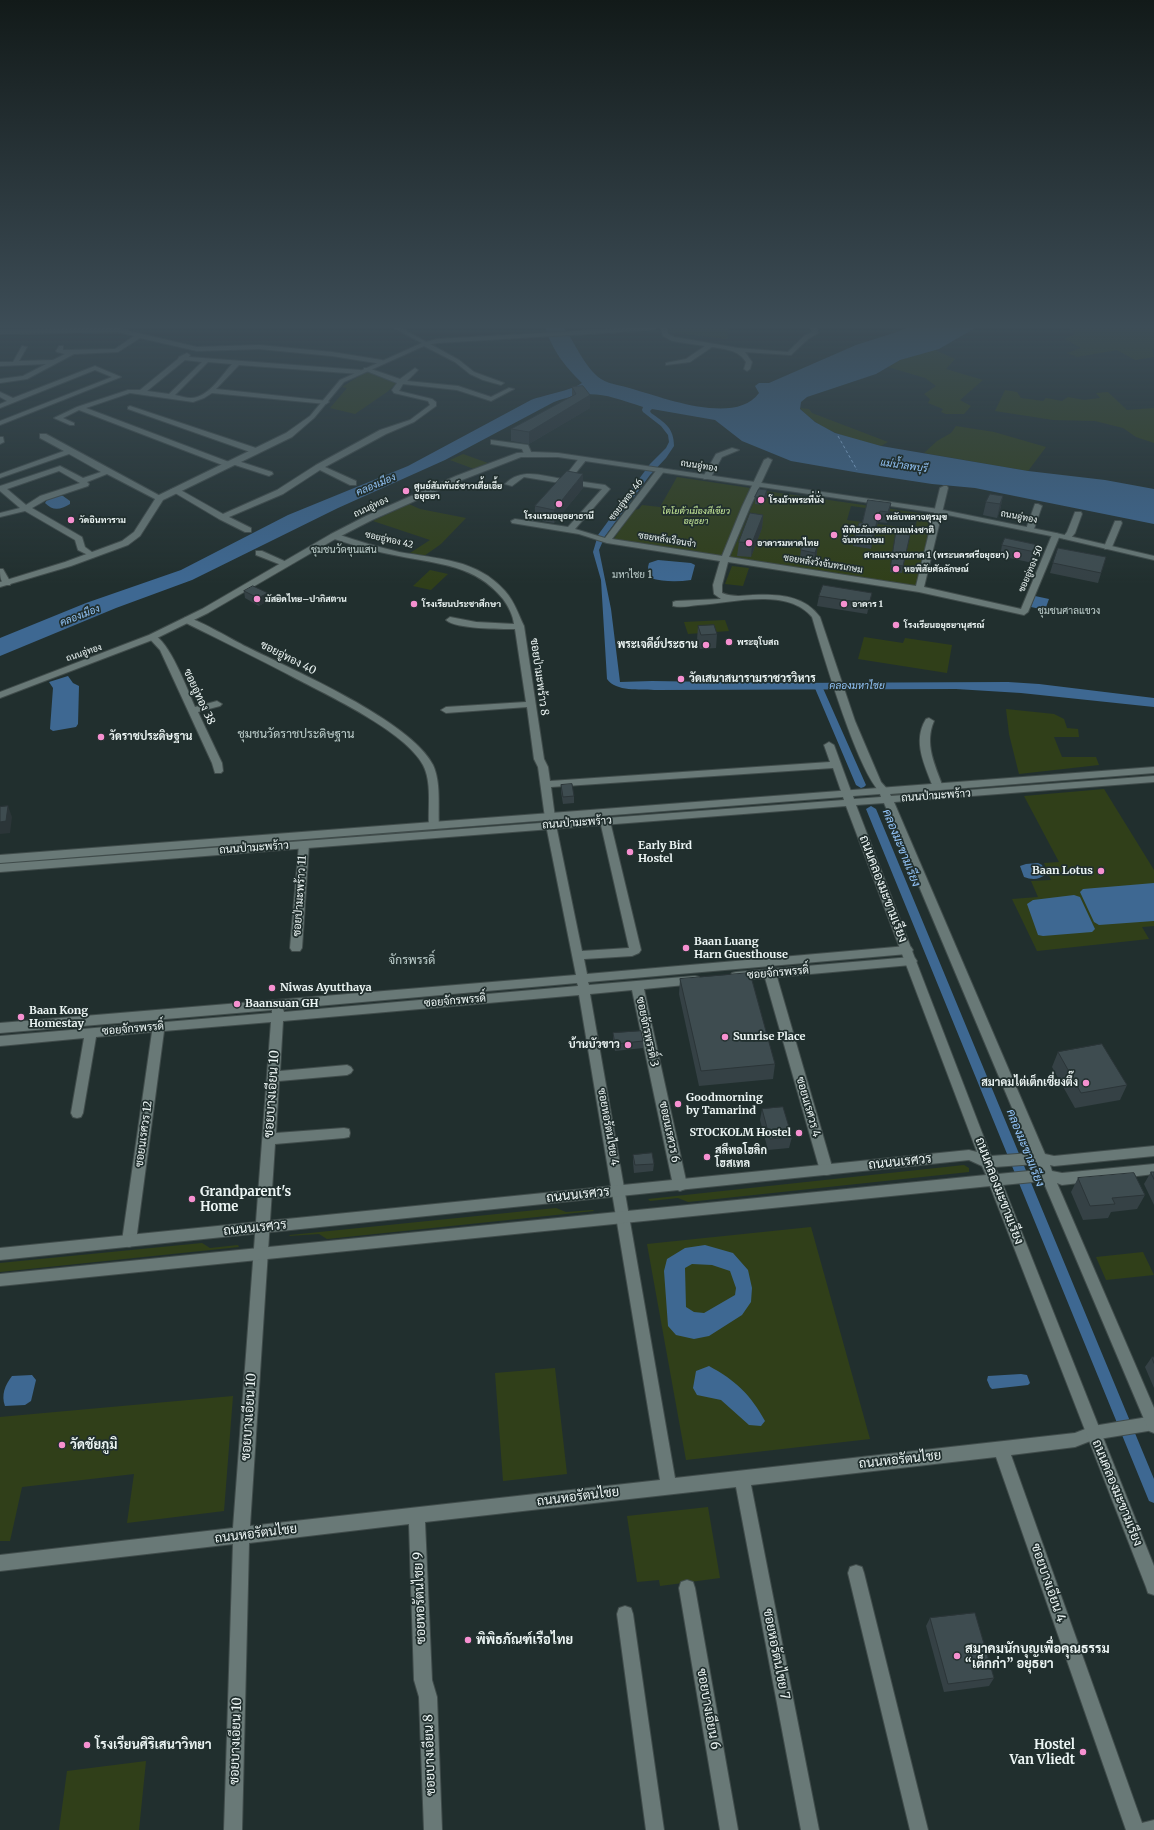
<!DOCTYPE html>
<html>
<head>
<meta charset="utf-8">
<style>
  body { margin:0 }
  canvas { display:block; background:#212f2e }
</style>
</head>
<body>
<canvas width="1154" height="1830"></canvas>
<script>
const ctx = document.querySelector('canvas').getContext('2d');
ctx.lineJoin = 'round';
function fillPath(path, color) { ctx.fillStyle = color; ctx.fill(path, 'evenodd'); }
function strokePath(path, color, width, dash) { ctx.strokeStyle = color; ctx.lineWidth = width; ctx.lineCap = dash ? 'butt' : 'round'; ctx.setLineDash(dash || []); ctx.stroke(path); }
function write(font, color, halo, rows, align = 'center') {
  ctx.font = font + ' Merriweather,Sarabun,serif'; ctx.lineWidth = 3.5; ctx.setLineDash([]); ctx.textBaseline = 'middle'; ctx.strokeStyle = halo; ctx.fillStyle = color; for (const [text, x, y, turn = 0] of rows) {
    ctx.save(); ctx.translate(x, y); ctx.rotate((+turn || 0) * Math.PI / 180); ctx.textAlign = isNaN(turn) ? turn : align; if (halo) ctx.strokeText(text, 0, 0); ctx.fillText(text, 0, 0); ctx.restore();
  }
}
const green = new Path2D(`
  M670 328H729L727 336 728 338 726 339 671 332Z
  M1069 328H1154V349H1152L1154 357 1135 360 1117 350 1077 357 1067 353 1081 348 1065 339 1076 334Z
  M935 350 955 359 946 369 983 380 960 400 971 406 964 414H946L941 412 943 409 928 403 930 399 924 394 936 386 925 378 888 367 900 360Z
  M367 371 398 382 387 392 355 414 330 408 347 388 342 387Z
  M1005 390 1017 392 1021 398 1043 401 1046 398 1062 401 1068 397 1084 400 1100 398 1096 393 1108 392 1127 410 1154 408V443L1136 437 1123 428 1095 421 1053 420 995 411Z
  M800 408 809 409 812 413 888 442 881 446C852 438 821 433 800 408Z
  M956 426 994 432 1046 447 1028 471 924 453 937 441 951 433Z
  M463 454 488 463 474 469 450 460Z
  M677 477 750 488 722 556 613 540 634 510 639 509 642 505 660 507Z
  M759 490 933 515 916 586 730 557ZM851 506 918 515 915 529 847 520Z
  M409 504 420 509 466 518 441 544 424 556 410 553 430 540 373 521Z
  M732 566 749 568 743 586 725 584Z
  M430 570 448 574 431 590 413 586Z
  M725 620 729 631 688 634 684 622Z
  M864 637 903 643 905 638 952 645 947 673 858 659Z
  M1006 709 1054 714 1064 719 1067 728 1078 729 1079 737H1054L1062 757H1096L1099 765 1019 774 1009 734Z
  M1104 789 1154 870V926L1142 927 1149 939 1037 951 1012 899 1038 897 1031 881 1051 880 1044 863 1059 862 1024 796Z
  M964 1165 969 1168V1172L688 1202 678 1198 650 1201 648 1199Z
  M556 1208 566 1212 593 1210 594 1211 327 1239 319 1234 289 1236 290 1235Z
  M811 1227 870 1439 686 1460 647 1244Z
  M202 1243 210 1248 238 1245 239 1247 0 1272V1263Z
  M1143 1252 1154 1275 1106 1280 1096 1257Z
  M555 1368 567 1474 503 1481 495 1373Z
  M233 1396 224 1511 127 1523 134 1474 22 1487 10 1541H0V1417Z
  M708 1507 720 1578 660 1586 659 1580 637 1582 627 1516Z
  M146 1761 139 1830H59L67 1771Z`);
const water = new Path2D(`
  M545 328H564C576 344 584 367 601 379 610 385 626 386 636 390 667 399 736 425 759 393L755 386 759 383H769L856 345 894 333 906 328H975L939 349 900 360 876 374 807 397 801 402 800 409 815 422 835 433 881 446 1028 471 1105 480 1154 489V524L975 488 932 484 860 473 791 461 742 441 715 420 652 409 650 411 651 413C665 423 674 428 674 446L666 458 650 475 605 536 599 550 611 609 620 682 652 681 780 683 1008 682 1039 684 1154 698V707L1021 693 956 689 654 690C640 689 616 692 607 679L601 580 593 552 598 535 650 464 666 448 669 442 668 435 661 426 643 412 642 410 643 407C606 395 592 388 554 402L445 460 338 508 192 580 116 608 0 656V638L86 603 181 570 288 515 408 466 531 400C544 395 573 390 582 383 563 364 554 352 545 328Z
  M56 496H63L70 501V504C60 510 53 511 45 503L47 500Z
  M658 560 691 563 695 565 691 580C677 582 664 582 650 578L648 567 649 563Z
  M1035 596 1049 599 1045 610 1031 607Z
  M68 676 73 683 79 686 78 724 76 727 53 731 50 729 53 688 49 682Z
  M1038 863 1042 865 1046 874C1039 880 1032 880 1024 877L1020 866 1026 864Z
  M1154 883V921L1099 925 1094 922 1080 892 1083 889Z
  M1074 895 1080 897 1095 929 1092 932 1043 936 1038 935 1027 904 1033 900Z
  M705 1245 733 1253 748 1270 752 1288 751 1302 742 1315 709 1336 694 1339 676 1335 668 1326 664 1271 667 1259 685 1248ZM692 1264 712 1265 730 1271 736 1288 735 1295 704 1313 694 1312 686 1307 685 1268Z
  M709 1366C735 1380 751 1395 765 1421L761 1426 749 1425 721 1400 697 1395 693 1388 696 1371Z
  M1021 1374 1027 1375 1030 1383 1028 1385 992 1389 990 1387 987 1380 988 1376Z
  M32 1375 36 1380 31 1401 25 1405 5 1406C1 1395 5 1385 12 1376Z`);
const canal = new Path2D(`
  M815 684H821L822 686 866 785 864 787 861 788 856 785 814 686Z
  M871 806 876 809 1154 1479V1503L1149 1501 866 809Z`);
const ferry = new Path2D(`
  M838 436 857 470`);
const minorTunnel = new Path2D(`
  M530 519 544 504`);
const minor = new Path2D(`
  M117 328 197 347 259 345 332 352 382 360 385 362 382 364 332 356 259 349 197 351 140 338 118 352 74 354 27 379 0 383V379L23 376 46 364 0 366V362H13L22 346 27 347 19 361 53 360 65 354 57 352 56 351 59 346H63V350L115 349 134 336 118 332 0 334V330Z
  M394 328H401L459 360 474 372 504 383 501 385 483 380 470 374 455 362 422 345V343Z
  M661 328H667L668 334 674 337 738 348 788 352 804 336 812 332 811 328H817L818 333 808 339 791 355 745 352 752 362 750 369 747 371 744 369 746 362C739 350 725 349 712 347L690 362 666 365V363L686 359 705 346 672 341 663 336Z
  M187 353 190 355 189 357 360 370 363 372 360 374 239 365 216 389 328 401 329 402 326 404 212 393 204 398 193 402 130 393 86 408 229 462 235 460 272 472 273 474 269 476 232 464 225 466 79 410 63 418 74 423V425H70L54 418 77 407 128 390H140L178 359 179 357ZM185 360 202 362 169 394 147 391ZM208 362 232 364C222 375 208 398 191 398 186 398 181 396 175 395Z
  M95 366 121 377 0 425V421L112 377 95 370 0 408V404L7 401 0 397V392L13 398Z
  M364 368H368L400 379 415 368 418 370 407 381 458 386 491 397 509 388 514 389 491 401 457 390 403 384 399 391 432 399 436 402V406L414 422 386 434 325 467 356 481V485H350L320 470 283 494 229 517 251 528V532H245L219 519 170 490 174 488H177L223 514 277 490 316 465 380 430 410 420 430 405 428 401 394 393 392 390 397 383 364 370Z
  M130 406 259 449 260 451 253 453 128 409V407Z
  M40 434H46L164 498 160 500H157L107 474 87 482 89 484 88 486 46 500 32 508 82 537 85 547 96 555 92 557 78 550 75 540 25 511 0 517V513L20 508 0 491V486L60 466 83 478 101 472 69 454 0 478V474L64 451 40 438ZM59 471 80 483 40 496 26 505 7 489Z
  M0 437H3L4 442 0 444Z
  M491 440 528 445 532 454 525 456 522 449 491 444Z
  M732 448 739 450 722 457 710 479H704L703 477 716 454Z
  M580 457 587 459 570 480 605 485 610 489 575 529 605 538 658 468H661L665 470 612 539 722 556 742 507 764 460 768 458 772 460 750 507 729 557 916 586 940 488 944 486H947L948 488 924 587 1021 609 1052 535 1056 533 1060 535 1028 612 1024 615 919 592 728 562 722 585V593C732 597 741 596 753 595 778 594 804 595 820 617L855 721 881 782 889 791 884 794C862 788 820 644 812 617 787 587 731 603 698 605 690 606 681 608 673 606V602L676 601 721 599 714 594 713 585 720 561 607 543 579 534 512 523 511 521 515 519 568 527 602 489 567 484 563 485 560 483 524 477 512 486 505 484C521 467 543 476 563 479Z
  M1035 504H1038L1042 506 1034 529 1030 531H1027L1026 529Z
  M1075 512H1081L1082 514 1075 533 1070 539H1064L1063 537 1067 532Z
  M1115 521H1121L1122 523 1112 547 1111 549H1105L1104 547Z
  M331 534H337C357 541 378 547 399 552 438 559 477 559 505 591 515 602 518 614 524 626L544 759 548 767 550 781 830 762 824 745 829 742 834 745 852 794 851 796 847 797 842 794 833 768 551 787 556 825 582 951 629 948 600 821 605 818 610 821 641 950 639 953 632 956 584 959 587 974 907 946 911 947 913 950 911 953 907 954 588 982 589 985 695 976 699 977 701 980 699 983 695 984 644 989 687 1185 685 1189 680 1191 675 1189 673 1185 632 990 590 994 675 1478 1075 1433 1093 1426 1154 1416V1430L1093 1440 1075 1447 1011 1455 1142 1823 1154 1820V1830H1126L996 1457 751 1485 819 1830H801L736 1487 425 1522 432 1680 437 1697 442 1830H424L419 1697 414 1680 409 1524 249 1543 242 1830H224L233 1544 0 1571V1555L233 1528 271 1022 164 1031 136 1241 134 1245 129 1247 124 1245 122 1241 152 1032 96 1037 83 1113 81 1117 77 1118 73 1117 71 1113 84 1038 0 1046V1036L272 1013V1010L0 1033V1023L576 975 546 825 538 767 534 759 527 707 446 713 441 710 446 707 526 702 515 629C501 629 455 629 446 620L450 617 476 622 514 624C513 615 508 606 503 599 476 565 438 564 399 556 376 552 353 545 331 538ZM577 983 578 986 284 1012 283 1009ZM579 995 660 1480 250 1526 275 1144 344 1138 349 1137 350 1133 349 1129 344 1128 276 1133 279 1081 347 1075 351 1073 353 1070 351 1067 347 1065 280 1071 283 1021Z
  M256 551H262L291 564 287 566H284L256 555Z
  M0 569H3L11 583 10 585H7C0 584 0 575 0 569Z
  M187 617C203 622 231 639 247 647 293 670 411 721 433 765 441 782 438 806 439 825L438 827 434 828 429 825C428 807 432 782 423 765 405 731 327 695 293 677 257 658 220 640 184 622V618Z
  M152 634C169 639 188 691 195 707L217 701 222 704 220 706 198 712 222 763 223 771 221 773H215L212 763 160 650 148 637Z
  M929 718 934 721C924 744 935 765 943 787L938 790 933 787C925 766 912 741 926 719Z
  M304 841 309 844 302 948 300 951H292L290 948 299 844Z
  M911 957 915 958 917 961 915 964 911 965 777 977 833 1170 831 1174 826 1175 821 1174 765 978 736 980 732 979 730 976 732 973 736 972Z
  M856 1565 862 1567 864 1573 928 1830H910L848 1573 850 1567Z
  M687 1580 693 1582 695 1588 738 1830H720L679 1588 681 1582Z
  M625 1606 631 1608 633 1614 664 1830H646L617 1614 619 1608Z`);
const tertiary = new Path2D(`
  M1154 767V773L890 794 891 796 1154 776V782L894 802 1045 1154 1054 1156 1154 1146V1156L1054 1166 1050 1165 1052 1171 1062 1173 1154 1164V1174L1062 1185 1057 1183 1154 1408V1433L1149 1431 1043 1181 1003 1185 1154 1566V1595L1148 1593 1146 1587 990 1186 0 1286V1274L986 1175 982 1166 969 1160 0 1260V1248L969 1150 977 1152 846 806 0 872V864L844 800 843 797 0 863V855ZM880 794 881 797 854 799 853 796ZM884 803 1031 1153 991 1156 856 805ZM1036 1164 1039 1170 998 1174 995 1167Z`);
const secondary = new Path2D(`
  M629 328H656L653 330 437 343 426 345 344 382 314 418 292 437 163 500 140 536 128 545 71 566 0 587V582L65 562 122 541 134 532 157 496 286 433 310 416 340 380 422 343 437 339Z
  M534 452 558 453 938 509 1056 533 1154 556V560L1056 537 938 513 558 457H521L462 480 372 520 337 538 208 613 155 639 0 698V692L149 635 202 609 331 534 366 516 456 476 517 453Z`);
const wall = new Path2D(`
  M572 387 590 395V408L529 444 511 441V429L572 397Z
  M583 488 554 523 535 520V506Z
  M1003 496 1000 510 997 518 983 515 986 502Z
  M755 497H767L763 505 755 504Z
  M891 503 887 523 878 522 871 549 853 546 855 536 862 523Z
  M763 515 762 528 751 557 737 556 739 542Z
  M896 533 910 535 902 573 890 572Z
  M818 544 816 558 813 567 799 564 801 550Z
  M1002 545H1038L1033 563 1000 556Z
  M1106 557 1098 583 1050 573 1053 563Z
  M244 591 268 593 269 600 259 606 245 598Z
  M819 596 870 604 867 614 817 606Z
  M698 626 717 634 716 648 700 649 697 640Z
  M561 785 574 796V803L563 804 561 792Z
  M680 979 775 1064 773 1079 699 1086 679 994Z
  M613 1033 643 1041V1048L615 1051 613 1041Z
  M1058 1052 1127 1085 1120 1100 1075 1108 1052 1067Z
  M762 1109 792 1137 789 1148 768 1150 760 1120Z
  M633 1155 654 1164 653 1171 634 1173 633 1162Z
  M1151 1172H1154V1205L1144 1184Z
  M1078 1178 1145 1195 1137 1209 1111 1212 1108 1218 1083 1220 1071 1192Z
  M1152 1357H1154V1388L1145 1367Z
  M930 1618 994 1678 989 1686 944 1692 926 1626Z`);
const shadedWall = new Path2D(`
  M590 395V408L529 444V432Z
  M583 474V488L554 523V510Z
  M767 490V497L763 505 764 498Z
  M1003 496 1000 510 997 518 1000 504Z
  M891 503 887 523 888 512Z
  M880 511 878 522 871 549 872 539Z
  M763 515 762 528 751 557 752 543Z
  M818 544 816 558 813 567 815 553Z
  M268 593 269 600 259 606 258 598Z
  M872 593 870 604 867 614 869 604Z
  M8 806 12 817 10 833 0 834V822Z`);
const building = new Path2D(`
  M583 386 590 395 529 432 511 429 576 394 572 387Z
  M567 471 583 474 554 510 535 506Z
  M759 489 767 490 764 498 755 497Z
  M990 494 1003 496 1000 504 986 502Z
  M868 500 891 503 888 512 880 511 872 539 855 536 859 523H862Z
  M750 513 763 515 752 543 739 542Z
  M896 533 910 535 903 566 891 565Z
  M1005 538 1038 545 1035 552 1002 545Z
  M803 542 818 544 815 553 801 550Z
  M1058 548 1106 557 1101 573 1053 563Z
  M823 585 872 593 869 604 819 596Z
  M253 586 268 593 258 598 244 591Z
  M714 625 717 634 701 635 698 626Z
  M572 784 574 796 563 797 561 785Z
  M8 806 6 821 0 822V807Z
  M750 973 775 1064 701 1071 680 979Z
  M641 1031 643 1041 615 1044 613 1033Z
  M1102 1044 1127 1085 1081 1093 1058 1052Z
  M783 1107 792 1137 770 1139 762 1109Z
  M652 1153 654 1164 635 1165 633 1155Z
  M1151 1172H1154V1179Z
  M1134 1173 1145 1195 1112 1198 1115 1204 1090 1206 1078 1178Z
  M1152 1357H1154V1363Z
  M975 1613 994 1678 948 1684 930 1618Z`);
const markers = [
  [406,491,4,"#f690d0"],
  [761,500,4,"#f690d0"],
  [559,504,4,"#f690d0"],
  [878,517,4,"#f690d0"],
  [71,520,4,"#f690d0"],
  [834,535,4,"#f690d0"],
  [749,543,4,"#f690d0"],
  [1017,555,4,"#f690d0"],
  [896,569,4,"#f690d0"],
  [257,599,4,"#f690d0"],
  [414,604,4,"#f690d0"],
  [844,604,4,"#f690d0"],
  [896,625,4,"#f690d0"],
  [729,642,4,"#f690d0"],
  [706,645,4,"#f690d0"],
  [681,679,4,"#f690d0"],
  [101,737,4,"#f690d0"],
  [630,852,4,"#f690d0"],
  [1101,871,4,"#f690d0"],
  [686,948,4,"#f690d0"],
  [272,988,4,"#f690d0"],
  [237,1004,4,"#f690d0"],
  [21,1017,4,"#f690d0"],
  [725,1037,4,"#f690d0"],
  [628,1045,4,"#f690d0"],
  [1086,1083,4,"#f690d0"],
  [678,1104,4,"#f690d0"],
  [799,1133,4,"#f690d0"],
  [707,1157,4,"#f690d0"],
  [192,1199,4,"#f690d0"],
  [62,1445,4,"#f690d0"],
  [468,1640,4,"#f690d0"],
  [957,1656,4,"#f690d0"],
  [87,1745,4,"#f690d0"],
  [1083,1752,4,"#f690d0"]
];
const farStreetnames = [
  ["ถนนอู่ทอง",699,466,9],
  ["ซอยอู่ทอง 46",626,500,-53],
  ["ถนนอู่ทอง",371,507,-25],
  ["ถนนอู่ทอง",1019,517,11],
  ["ซอยอู่ทอง 42",389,540,13],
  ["ซอยหลังเรือนจำ",667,540,9],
  ["ซอยหลังวังจันทรเกษม",823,564,9],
  ["ซอยอู่ทอง 50",1031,569,-67],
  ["ถนนอู่ทอง",84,653,-19]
];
const farPoinames = [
  ["ศูนย์สัมพันธ์ชาวเตี้ยเอี้ย",414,486],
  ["อยุธยา",414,496],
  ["โรงม้าพระที่นั่ง",769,500],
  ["โรงแรมอยุธยาธานี",559,516,"center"],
  ["พลับพลาจตุรมุข",886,517],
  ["วัดอินทาราม",79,520],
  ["พิพิธภัณฑสถานแห่งชาติ",842,530],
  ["จันทรเกษม",842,540],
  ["อาคารมหาดไทย",757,543],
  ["ศาลแรงงานภาค 1 (พระนครศรีอยุธยา)",1009,555,"right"],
  ["หอพิสัยศัลลักษณ์",904,569],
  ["มัสยิดไทย–ปากิสตาน",265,599],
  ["โรงเรียนประชาศึกษา",422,604],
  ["อาคาร 1",852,604],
  ["โรงเรียนอยุธยานุสรณ์",904,625],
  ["พระอุโบสถ",737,642]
];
const farParknames = [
  ["โตโยต้าเมืองสีเขียว",696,511],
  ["อยุธยา",696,521]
];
const farWaternames = [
  ["แม่น้ำลพบุรี",904,466,8],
  ["คลองเมือง",376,485,-23],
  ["คลองเมือง",80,616,-21],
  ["คลองมหาไชย",857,686]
];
const farNeighbourhoodnames = [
  ["ชุมชนวัดขุนแสน",344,550],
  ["มหาไชย 1",632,575],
  ["ชุมชนศาลแขวง",1069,611]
];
const poiNames = [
  ["พระเจดีย์ประธาน",698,645,"right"],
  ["วัดเสนาสนารามราชวรวิหาร",689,679],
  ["วัดราชประดิษฐาน",109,737],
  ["Early Bird",638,846],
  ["Hostel",638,859],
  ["Baan Lotus",1093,871,"right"],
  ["Baan Luang",694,942],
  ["Harn Guesthouse",694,955],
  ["Niwas Ayutthaya",280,988],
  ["Baansuan GH",245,1004],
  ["Baan Kong",29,1011],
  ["Homestay",29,1024],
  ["Sunrise Place",733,1037],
  ["บ้านบัวขาว",620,1045,"right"],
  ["สมาคมไต่เต็กเซี่ยงตึ๊ง",1078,1083,"right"],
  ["Goodmorning",686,1098],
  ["by Tamarind",686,1111],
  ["STOCKOLM Hostel",791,1133,"right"],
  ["สลีพอโฮลิก",715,1151],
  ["โฮสเทล",715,1164]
];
const streetNames = [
  ["ซอยอู่ทอง 40",288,658,27],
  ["ซอยป่ามะพร้าว 8",539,677,82],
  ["ซอยอู่ทอง 38",199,697,65],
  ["ถนนป่ามะพร้าว",936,796,-4],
  ["ถนนป่ามะพร้าว",577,823,-4],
  ["ถนนป่ามะพร้าว",254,848,-4],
  ["ซอยป่ามะพร้าว 11",300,896,-86],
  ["ซอยจักรพรรดิ์",778,973,-5],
  ["ซอยจักรพรรดิ์",455,1001,-5],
  ["ซอยจักรพรรดิ์",133,1029,-5],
  ["ซอยจักรพรรดิ์ 3",647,1032,78],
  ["ซอยนเรศวร 4",808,1107,74],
  ["ซอยหอรัตนไชย 4",608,1127,80],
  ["ซอยนเรศวร 6",669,1132,78],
  ["ซอยนเรศวร 12",144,1134,-82]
];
const neighbourhoodNames = [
  ["ชุมชนวัดราชประดิษฐาน",296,735],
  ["จักรพรรดิ์",412,961]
];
const waterNames = [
  ["คลองมะขามเรียง",901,848,68],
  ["คลองมะขามเรียง",1025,1148,68]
];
const nearStreetnames = [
  ["ถนนคลองมะขามเรียง",883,889,69],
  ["ซอยบางเอียน 10",272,1094,-86],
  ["ถนนนเรศวร",900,1162,-6],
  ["ถนนคลองมะขามเรียง",999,1191,69],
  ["ถนนนเรศวร",578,1195,-6],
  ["ถนนนเรศวร",255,1228,-6],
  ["ซอยบางเอียน 10",249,1417,-86],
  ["ถนนหอรัตนไชย",900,1460,-6],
  ["ถนนคลองมะขามเรียง",1117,1493,68],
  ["ถนนหอรัตนไชย",578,1497,-7],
  ["ถนนหอรัตนไชย",256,1534,-7],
  ["ซอยบางเอียน 4",1048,1583,71],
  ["ซอยหอรัตนไชย 9",420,1598,-92],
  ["ซอยหอรัตนไชย 7",776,1654,79],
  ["ซอยบางเอียน 6",708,1709,80],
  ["ซอยบางเอียน 10",236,1741,-88],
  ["ซอยบางเอียน 8",430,1755,-92]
];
const nearPoinames = [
  ["Grandparent's",200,1192],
  ["Home",200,1207],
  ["วัดชัยภูมิ",70,1445],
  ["พิพิธภัณฑ์เรือไทย",476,1640],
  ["สมาคมนักบุญเพื่อคุณธรรม",965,1649],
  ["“เต็กก่า” อยุธยา",965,1664],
  ["โรงเรียนศิริเสนาวิทยา",95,1745],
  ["Hostel",1075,1745,"right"],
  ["Van Vliedt",1075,1760,"right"]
];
fillPath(green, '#303f19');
fillPath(water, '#3e6892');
fillPath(canal, '#3e6892');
strokePath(ferry, '#93c4f8', 1, [3, 2.5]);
strokePath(minorTunnel, '#3f4d4c', 7, [7, 3.5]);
strokePath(minor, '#404c4b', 2);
strokePath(tertiary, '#404c4b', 2);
strokePath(secondary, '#404c4b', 2);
fillPath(minor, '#697977');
fillPath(tertiary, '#697977');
fillPath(secondary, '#697977');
fillPath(wall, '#354145');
fillPath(shadedWall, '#2b3538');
fillPath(building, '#3e4c50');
strokePath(building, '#2b3538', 1);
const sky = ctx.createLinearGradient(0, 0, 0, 584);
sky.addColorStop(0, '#121a19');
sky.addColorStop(0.56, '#3d4d57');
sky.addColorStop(1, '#3d4d5700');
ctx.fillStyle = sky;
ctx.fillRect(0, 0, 1154, 584);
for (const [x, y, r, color] of markers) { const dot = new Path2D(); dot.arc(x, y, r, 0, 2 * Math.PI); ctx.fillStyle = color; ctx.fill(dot); strokePath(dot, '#212f2e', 1.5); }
write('9px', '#ecf5f4', '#212f2e', farStreetnames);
write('bold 9px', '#ecf5f4', '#212f2e', farPoinames, 'left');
write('italic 9px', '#c9ec9a', '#212f2e', farParknames);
write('italic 10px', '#93c4f8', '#212f2e', farWaternames);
write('10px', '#c1d2d0', '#212f2e', farNeighbourhoodnames);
write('bold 11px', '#ecf5f4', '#212f2e', poiNames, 'left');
write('11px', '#ecf5f4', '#212f2e', streetNames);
write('12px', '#c1d2d0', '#212f2e', neighbourhoodNames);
write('italic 12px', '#93c4f8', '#212f2e', waterNames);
write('13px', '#ecf5f4', '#212f2e', nearStreetnames);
write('bold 13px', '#ecf5f4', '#212f2e', nearPoinames, 'left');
</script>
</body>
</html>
